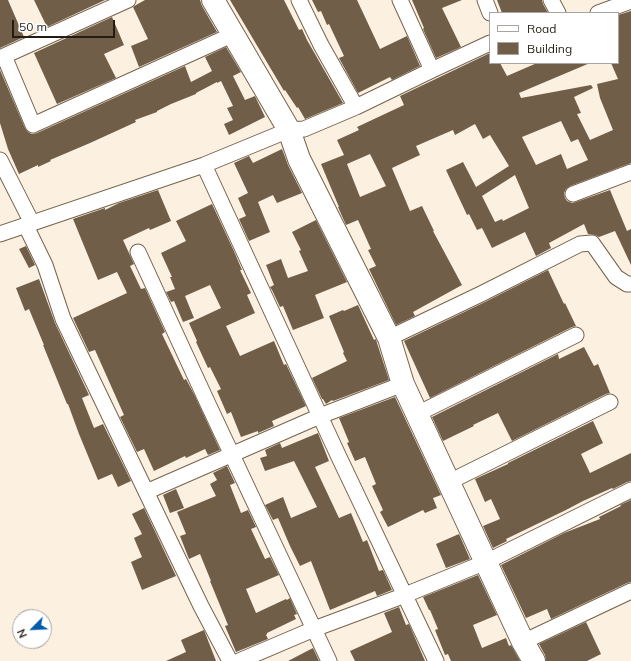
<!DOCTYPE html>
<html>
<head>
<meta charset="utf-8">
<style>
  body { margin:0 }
  #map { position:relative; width:631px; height:661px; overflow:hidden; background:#fcf0e0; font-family:Mulish,sans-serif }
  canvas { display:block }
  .legend { position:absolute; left:489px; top:12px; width:130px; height:52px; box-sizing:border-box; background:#fff; border:1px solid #a7a4a1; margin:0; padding:5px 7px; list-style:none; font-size:12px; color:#241c13 }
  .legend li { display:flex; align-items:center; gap:8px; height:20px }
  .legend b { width:20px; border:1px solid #a7a4a1 }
  .north { position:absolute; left:12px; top:609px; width:40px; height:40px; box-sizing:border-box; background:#fff; border:1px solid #a7a4a1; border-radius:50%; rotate:246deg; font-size:11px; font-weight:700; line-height:16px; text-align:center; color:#241c13 }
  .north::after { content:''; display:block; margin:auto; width:14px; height:18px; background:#015ba9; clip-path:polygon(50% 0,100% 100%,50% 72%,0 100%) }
  .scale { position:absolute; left:12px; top:20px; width:103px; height:18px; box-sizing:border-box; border:2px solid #241c13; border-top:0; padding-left:5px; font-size:12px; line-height:14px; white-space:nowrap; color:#241c13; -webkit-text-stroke:3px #fff; paint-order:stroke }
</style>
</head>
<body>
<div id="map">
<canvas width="631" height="661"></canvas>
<ul class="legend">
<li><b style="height:5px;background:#fff"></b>Road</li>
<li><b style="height:11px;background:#705e48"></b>Building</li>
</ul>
<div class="north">N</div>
<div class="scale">50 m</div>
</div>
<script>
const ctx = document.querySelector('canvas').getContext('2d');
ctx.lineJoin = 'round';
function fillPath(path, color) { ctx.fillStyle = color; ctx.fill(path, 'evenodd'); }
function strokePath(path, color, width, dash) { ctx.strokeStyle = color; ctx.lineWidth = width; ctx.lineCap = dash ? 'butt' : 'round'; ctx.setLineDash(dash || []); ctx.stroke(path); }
const building = new Path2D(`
  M0 0H8L24 37 0 48Z
  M34 0H105L47 27Z
  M145 0H200L202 6 217 32 139 67 131 46 148 39 133 7 136 5Z
  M230 0H284L299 30 302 29 307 40 343 103 305 119 298 107 297 108 285 90 284 91Z
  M312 0H357L380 49 407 36 420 66 392 80 390 77 358 93 339 58 344 56 329 24 327 25 321 11 318 12Z
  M412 0H462L442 8 461 47 436 58 423 29 424 28Z
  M497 0H542L543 4 548 13H502Z
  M631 11V163L628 164 570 186 566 189 564 193 565 198 567 201 572 203 576 202 610 190 627 231 631 229V265L615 231 599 237 595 235 588 234 584 224 549 243 551 248 536 256 525 232 492 248 482 228 477 230 469 214 467 215 446 170 463 162 476 187 509 166 490 135 483 139 475 124 455 135 453 130 416 146 420 155 392 168 410 211 422 206 434 231H433L462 285 413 312 415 316 396 325 369 269 376 266 368 250 371 249 358 220 346 225 338 207H339L321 164 344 155 337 140 359 130 357 127 404 105 400 96 490 53V63H500L507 76 537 63H590L519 93 521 98 591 85 593 88 574 97 581 113 577 114 590 140 613 130 600 98 597 84 618 79 611 63H618V15ZM561 121 571 142 578 139 588 160 567 169 561 154 536 165 522 137ZM370 154 386 186 360 197 347 164ZM515 175 529 208 503 221 502 219 495 222 482 196Z
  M112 17 124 45 104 54 116 78 57 104 34 53Z
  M226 47 241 72 233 76 245 100 255 96 265 117 229 135 224 124 233 120 227 108 233 106 221 81 217 83V82L196 93V94L171 104 157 111V112L135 120 136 122 90 143 50 160 51 161 38 167V165L19 174 8 149 0 123V70L25 128 28 132 32 134 37 133 185 66 191 82 212 71 205 57Z
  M282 149 288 165 302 193 277 203 273 195 258 202 270 232 249 241 239 219 246 216 238 198 248 193 234 163 249 156 253 163Z
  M158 190 171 221 150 230 149 228 123 240 134 264 130 266 141 289 145 288 165 332 162 334 184 380 186 379 195 396 220 450 208 455 205 449 186 458 185 456 154 471 144 449 137 452 120 417 124 415 95 350 89 352 73 318 127 293 117 272 98 280 73 219 105 208V210L119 203Z
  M212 204 233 249 242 270H240L251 293 247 295 255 313 226 326 240 356 274 341 284 365 286 364 306 406 272 421 274 426 258 433V431L241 437 231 412 227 414 217 391 221 389 210 367 208 368 196 342 197 341 189 323 221 308 210 285 185 296 194 318 183 322 174 301 171 302 166 292 175 289 170 277H172L161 253 186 241 176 221Z
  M316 220 347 282 315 295 324 318 293 330 283 306 280 307 272 290 270 287 274 285 266 265 281 259 288 278 308 271 299 251 301 250 292 232Z
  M26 246 35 265 29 268 19 249Z
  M548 270 564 304 565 303 576 326 572 327 430 398 404 341 485 302Z
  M39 279 55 323 89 395 82 398 94 428 103 424 131 481 118 487 112 474 98 480 79 434 68 404H67L43 345H44L29 309 25 311 16 288Z
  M358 305 374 340 376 339 377 343 389 380 333 401 332 400 326 404 323 399H322L312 378 347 361 343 353 344 352 329 316 343 310 344 311Z
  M584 347 594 366 598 364 610 393 606 394 512 441 498 413 473 425 474 426 443 441 432 417 558 354 559 359Z
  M395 397 441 495 433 498 437 508 425 513 423 510 388 527 380 512 383 510 372 486 376 484 365 457 355 461 347 443 349 442 339 418Z
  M593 421 603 443 581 454 590 473 631 453V481L627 482 613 489 612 488 583 501 566 510 506 539 507 541 493 548 483 526 500 519 491 499 485 502 475 479 508 464V463Z
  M318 433 329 461 315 467 339 518 351 513 363 542 367 540 379 571 383 570 392 590 377 596 375 591 330 610 311 561 300 566 290 546 278 518 273 520 265 505 283 497 291 518 317 507 294 461 265 471 260 458 267 456 265 450 280 443 282 448Z
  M227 466 235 483 230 485 241 513 248 510 256 527 251 529 265 559 270 557 279 575 246 589 256 613 286 599 287 600 290 598 297 614 294 615 296 619 267 633V634L266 635 268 639 236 652 225 626 228 625 210 581H211L200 554 189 559 180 536 186 534 177 512 216 496 210 484 217 480 213 473Z
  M176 489 184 508 170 513 163 495Z
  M631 500V582L627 583 551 619 547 609 526 618 501 565 564 533 600 519 599 517 621 506 620 505Z
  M144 508 176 576 142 590 131 562 142 557 134 538 142 534 132 514Z
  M459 534 470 559 446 568 436 544Z
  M478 575 497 615 473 625 482 648 506 638 509 646 511 645 520 661H451L448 654 445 655 435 630 438 629 430 610H429L423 597Z
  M399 607 406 625 409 624 425 661H355L350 651 392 632 384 613Z
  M586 622 601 654 587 661H546L545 655 539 644Z
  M204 630 216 661H166L186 652 181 640Z
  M313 648 319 661H288Z`);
const street = new Path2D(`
  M128 0 4 56 33 125 234 34
  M299 0 321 45 356 107
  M400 0 432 70
  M485 0 490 13
  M551 0 558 13
  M598 13 631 1
  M0 160 32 223
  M204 165 338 455 436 661
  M573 194 631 172
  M26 226 45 265 63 319 201 606 230 661
  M0 234 204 165 289 130 304 129 356 107 432 70 490 43
  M138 252 208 404 329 661
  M389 338 481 294 580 244 592 243 616 277 627 284H631
  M417 414 576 335
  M449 482 610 402
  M146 492 320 416 403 384
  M523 642 631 591
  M239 661 314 629 400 597 486 562 631 490`);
const secondary = new Path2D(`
  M213 0 289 130 299 159 389 338 403 384 523 642 534 661`);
fillPath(building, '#705e48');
strokePath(street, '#75634d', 17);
strokePath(secondary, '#75634d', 24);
strokePath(street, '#fff', 15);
strokePath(secondary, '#fff', 22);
</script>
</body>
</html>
